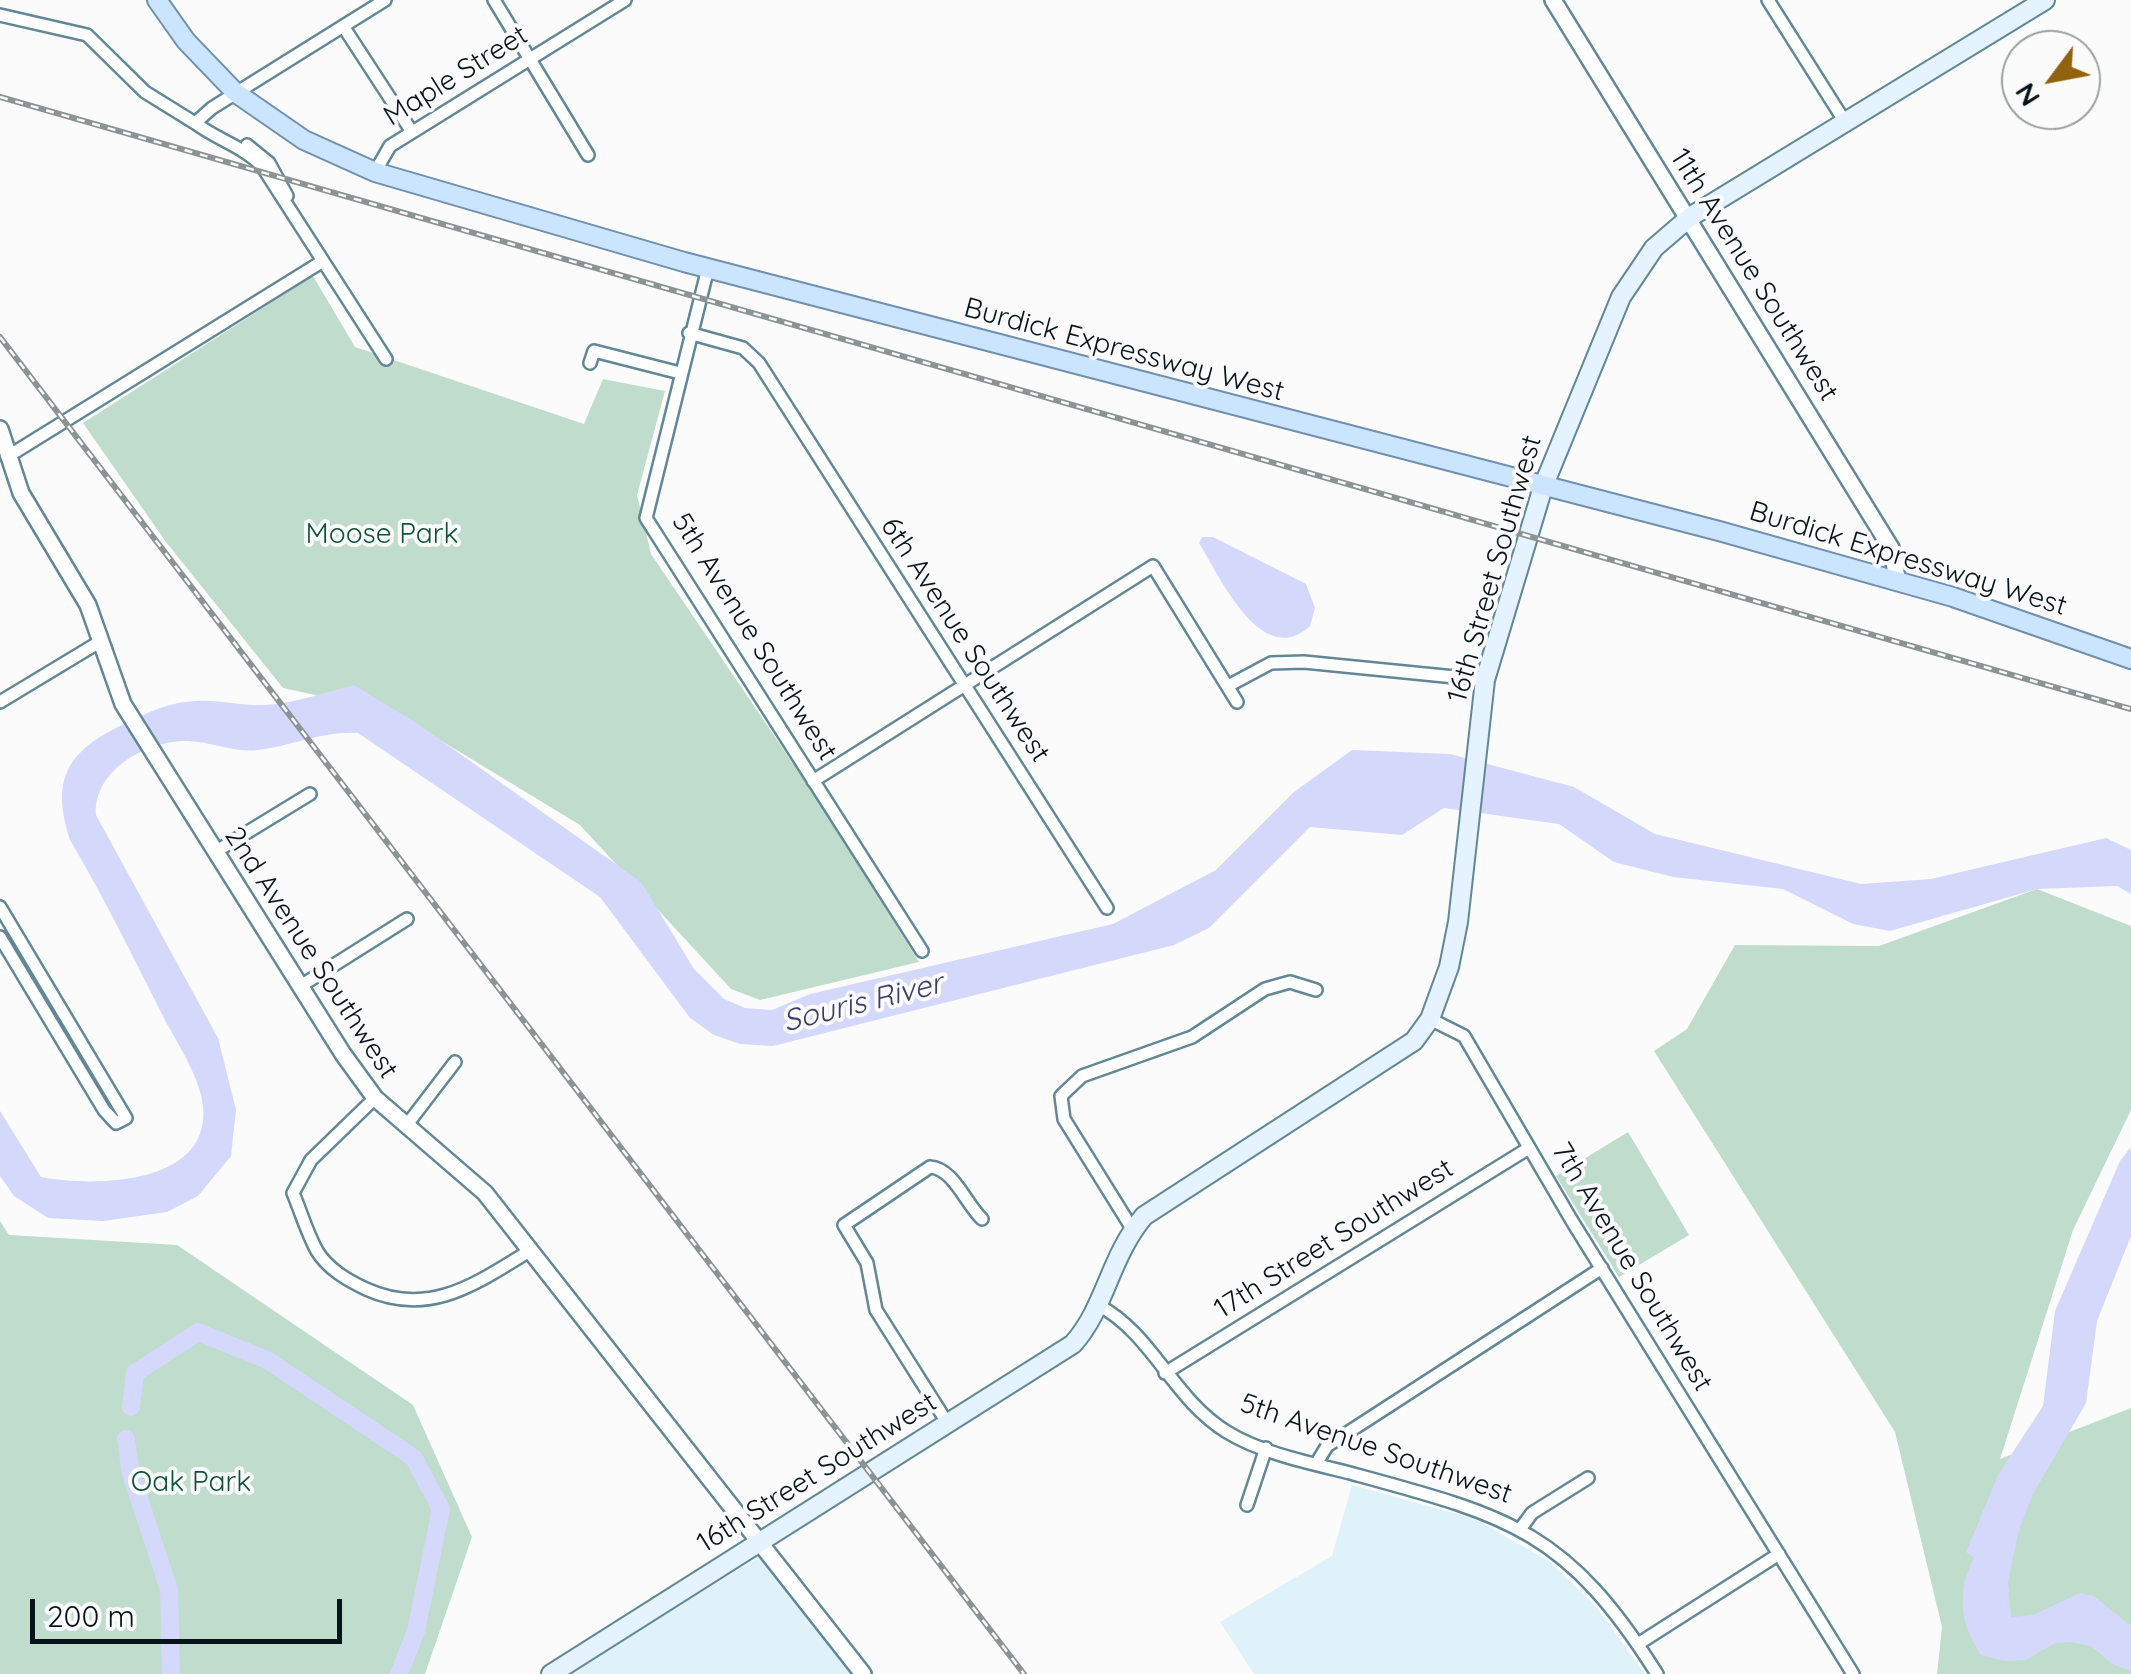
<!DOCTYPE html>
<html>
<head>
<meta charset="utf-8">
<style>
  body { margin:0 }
  #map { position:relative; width:2131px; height:1674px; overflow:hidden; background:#fbfbfb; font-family:Quicksand,sans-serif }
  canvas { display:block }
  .north { position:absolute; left:2001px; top:30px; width:100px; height:100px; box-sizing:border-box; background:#fbfbfb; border:2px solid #999fa1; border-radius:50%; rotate:238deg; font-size:28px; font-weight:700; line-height:40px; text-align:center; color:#061419 }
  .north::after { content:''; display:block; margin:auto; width:35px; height:45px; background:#91630f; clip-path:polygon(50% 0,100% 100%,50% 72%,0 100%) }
  .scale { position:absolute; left:30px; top:1599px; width:312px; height:45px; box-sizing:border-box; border:5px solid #061419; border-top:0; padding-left:12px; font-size:30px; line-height:35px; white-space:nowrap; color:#061419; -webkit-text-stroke:8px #fbfbfb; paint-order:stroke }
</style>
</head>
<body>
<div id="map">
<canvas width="2131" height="1674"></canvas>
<div class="north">N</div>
<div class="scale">200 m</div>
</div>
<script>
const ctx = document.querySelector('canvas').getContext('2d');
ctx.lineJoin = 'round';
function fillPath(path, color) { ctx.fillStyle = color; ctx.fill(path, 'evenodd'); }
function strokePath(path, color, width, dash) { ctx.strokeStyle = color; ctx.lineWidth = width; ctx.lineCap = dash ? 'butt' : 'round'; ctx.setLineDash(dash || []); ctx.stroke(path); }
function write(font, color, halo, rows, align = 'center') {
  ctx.font = font + ' Quicksand,sans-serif'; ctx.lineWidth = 8; ctx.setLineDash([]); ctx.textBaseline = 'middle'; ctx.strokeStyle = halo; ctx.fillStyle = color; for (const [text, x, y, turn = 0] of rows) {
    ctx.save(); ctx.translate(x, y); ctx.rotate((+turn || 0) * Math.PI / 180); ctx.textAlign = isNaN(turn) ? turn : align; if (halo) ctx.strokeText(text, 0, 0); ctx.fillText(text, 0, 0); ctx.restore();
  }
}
const built = new Path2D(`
  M1352 1485 1475 1519 1550 1562 1597 1608 1645 1674H1254L1220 1622 1332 1556Z
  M759 1557 850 1674H569L599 1654Z`);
const green = new Path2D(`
  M313 276 355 347 584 424 603 379 665 391 637 495 651 554 817 799 919 962 760 1000 731 989 580 825 394 712 283 688 166 542 83 423Z
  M2037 889 2131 926V1110L2073 1230 2000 1459 2131 1408V1674H1937L1942 1627 1895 1432 1654 1051 1687 1029 1735 945 1879 946Z
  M1628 1132 1689 1235 1619 1277 1556 1176Z
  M0 1221 9 1235 177 1245 413 1405 472 1537 425 1674H0Z`);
const water = new Path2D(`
  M1202 537H1213L1306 584 1315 608 1310 626C1262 671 1219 575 1199 543Z
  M354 685 418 724 641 882 694 969 724 999 745 1008 772 1010 810 994 1113 924 1216 870 1294 792 1352 750 1450 754 1574 787 1655 834 1861 884 1931 879 2106 838 2131 850V894L2117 886 2037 889 1890 931 1853 924 1783 889 1673 877 1614 862 1559 824 1444 808 1402 835 1310 827 1209 928 1174 945 773 1046 740 1044 714 1035 690 1018 600 897 358 733C321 731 293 746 258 750 236 753 211 742 189 741 147 740 93 770 96 815L218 1038 236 1110 231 1156 198 1196 167 1212 103 1221 48 1218 14 1196 0 1176V1111L41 1177C93 1187 211 1186 203 1106 200 1078 179 1046 166 1022 135 961 105 899 70 840 52 784 64 754 116 728 143 715 164 703 195 701 218 699 241 706 264 705 293 704 326 692 354 685Z
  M2131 1147V1236L2097 1321 2086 1403 2032 1496 2018 1533 2008 1582 2011 1617 2033 1615 2080 1593 2094 1596 2131 1626V1671L2112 1664 2091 1646 2071 1642 2055 1643 2026 1660 2005 1661 1981 1655C1960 1624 1956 1593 1974 1558L1966 1552 1998 1475 2043 1406 2055 1311 2120 1161Z`);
const river = new Path2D(`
  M131 1407 135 1373 198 1332 267 1360 414 1458 441 1509 416 1631 399 1674
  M126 1439 131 1474 169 1590 171 1674`);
const minor = new Path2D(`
  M494 0 588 155
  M1768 0 1845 122
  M0 15 87 35 145 92 195 123 212 108 385 0
  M343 26 412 132
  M195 123C216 139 244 147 262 166L386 359
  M247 145 269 163 287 196
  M375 172 390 146 625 0
  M708 268 646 518 922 951
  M689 333 743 348 759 363 1107 908
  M590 363 594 351 680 373
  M7 457 323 261
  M1228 686 1271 663 1304 662 1485 680
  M0 702 101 641
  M813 781 1153 566 1237 702
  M215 852 310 794
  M0 907 126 1118 116 1123 104 1110 0 937
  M299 987 407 919
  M1430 1019 1464 1036 1572 1221 1853 1674
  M375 1098 311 1160 293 1193C301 1212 307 1233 317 1251 328 1269 347 1280 366 1289 430 1318 477 1283 531 1250
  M406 1126 455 1062
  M1133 1230 1064 1119 1061 1096 1082 1076 1192 1037 1265 989 1290 982 1316 990
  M1098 1305C1153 1334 1172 1398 1227 1432 1261 1453 1310 1463 1350 1473 1508 1516 1566 1529 1657 1674
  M1165 1373 1529 1148
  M948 1424 876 1310 867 1263 844 1225 930 1167C953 1168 966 1204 982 1219
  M1316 1464 1327 1446 1602 1268
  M1247 1505 1266 1448
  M1521 1528 1532 1513 1588 1478
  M1638 1644 1779 1554`);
const tertiary = new Path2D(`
  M1553 0 1891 548 1898 582
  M0 429 21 493 88 605 123 704 343 1054 375 1098 485 1193 863 1674`);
const secondary = new Path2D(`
  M551 1674 1073 1344C1106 1307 1109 1258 1144 1216L1414 1041 1430 1019 1449 967 1458 922 1485 680 1543 487 1621 297 1654 248 1690 217 2045 0`);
const primary = new Path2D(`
  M157 0 186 41 236 93 304 140 375 172 684 262 1719 531 1953 597 2131 659`);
const rail = new Path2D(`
  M0 97 2131 709
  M0 337 1024 1674`);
const streetNames = [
  ["Maple Street",456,76,-32],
  ["11th Avenue Southwest",1754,275,58],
  ["Burdick Expressway West",1124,350,15],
  ["Burdick Expressway West",1908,559,17],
  ["16th Street Southwest",1495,569,-74],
  ["5th Avenue Southwest",754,637,58],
  ["6th Avenue Southwest",965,640,57],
  ["2nd Avenue Southwest",311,953,57],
  ["17th Street Southwest",1334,1239,-32],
  ["7th Avenue Southwest",1632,1267,59],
  ["5th Avenue Southwest",1376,1449,19],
  ["16th Street Southwest",817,1473,-32]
];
const parkNames = [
  ["Moose Park",382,535],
  ["Oak Park",191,1483]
];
const waterNames = [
  ["Souris River",863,1003,-14]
];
fillPath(built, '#dff2fa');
fillPath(green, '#bfdccd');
fillPath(water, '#d4d8fa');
strokePath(river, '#d4d8fa', 18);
strokePath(minor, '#628895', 16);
strokePath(tertiary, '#628895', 20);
strokePath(secondary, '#628895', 22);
strokePath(primary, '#7090ae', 22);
strokePath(minor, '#fff', 11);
strokePath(tertiary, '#fff', 15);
strokePath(secondary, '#e5f2ff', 18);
strokePath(primary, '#cbe4ff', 18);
strokePath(rail, '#8c9395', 6);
strokePath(rail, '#fbfbfb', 2.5, [8]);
write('28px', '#061419', '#fbfbfb', streetNames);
write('28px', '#0c5138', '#fbfbfb', parkNames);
write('italic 30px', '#3c3d6b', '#fbfbfb', waterNames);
</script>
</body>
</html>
